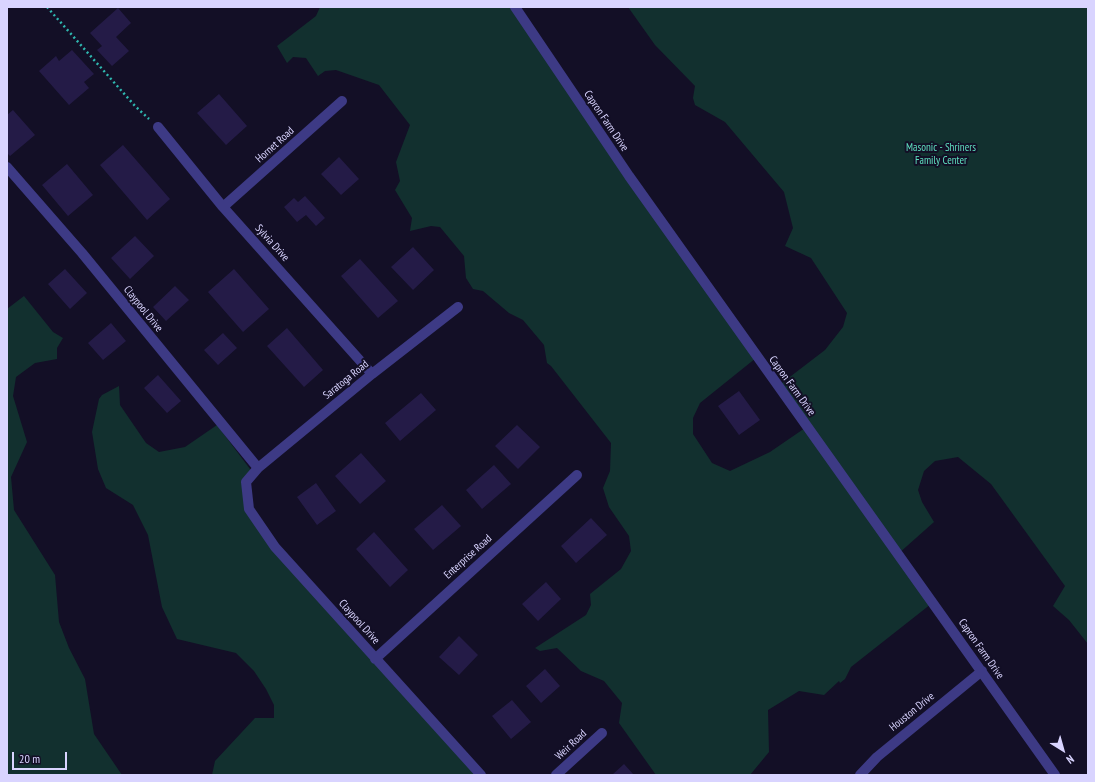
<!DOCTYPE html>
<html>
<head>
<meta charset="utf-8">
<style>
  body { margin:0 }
  #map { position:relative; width:1095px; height:782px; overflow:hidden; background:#130f26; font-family:"PT Sans Narrow",sans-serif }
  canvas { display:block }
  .frame { position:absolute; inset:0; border:8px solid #d9d4ff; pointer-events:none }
  .north { position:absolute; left:1043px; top:730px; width:40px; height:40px; -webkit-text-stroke:3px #130f26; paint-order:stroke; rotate:143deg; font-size:11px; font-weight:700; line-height:16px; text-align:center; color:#d9d4ff }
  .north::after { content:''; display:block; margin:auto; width:14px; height:18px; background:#d9d4ff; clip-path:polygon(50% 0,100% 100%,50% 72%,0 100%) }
  .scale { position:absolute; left:12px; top:752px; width:55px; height:18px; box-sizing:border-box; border:2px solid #d9d4ff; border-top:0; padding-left:5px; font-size:12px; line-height:14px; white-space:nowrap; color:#d9d4ff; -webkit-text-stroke:3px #130f26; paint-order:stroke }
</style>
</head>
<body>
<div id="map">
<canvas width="1095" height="782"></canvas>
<div class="frame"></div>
<div class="north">N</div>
<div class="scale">20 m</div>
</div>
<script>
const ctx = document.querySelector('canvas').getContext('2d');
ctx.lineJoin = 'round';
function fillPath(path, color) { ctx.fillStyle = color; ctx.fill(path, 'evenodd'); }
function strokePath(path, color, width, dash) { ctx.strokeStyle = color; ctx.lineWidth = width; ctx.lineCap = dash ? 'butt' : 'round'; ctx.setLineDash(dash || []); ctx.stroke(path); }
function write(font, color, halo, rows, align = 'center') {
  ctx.font = font + ' "PT Sans Narrow",sans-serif'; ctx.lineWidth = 4; ctx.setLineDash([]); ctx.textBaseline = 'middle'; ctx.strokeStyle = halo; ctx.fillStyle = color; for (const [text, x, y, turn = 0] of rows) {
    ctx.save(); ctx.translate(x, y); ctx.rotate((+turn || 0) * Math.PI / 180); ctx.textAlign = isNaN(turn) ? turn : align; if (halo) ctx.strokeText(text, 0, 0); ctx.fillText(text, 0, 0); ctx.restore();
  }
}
const green = new Path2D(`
  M320 7H515L756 358 700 403 693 418V434L712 463 730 471 770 452 805 428 778 386 825 350 843 327 847 313 811 258 785 246 793 228 784 192 725 122 695 105 693 98 695 86 655 45 628 7H1088V644L1069 620 1053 606 1065 586 991 484 958 457 935 461 924 471 918 490 922 502 934 522 898 554 931 604 851 667 845 679 840 683 839 681 824 695 799 691 768 710 769 752 750 775H656L619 723 622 703 604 681 581 671 557 648 540 651 535 648 586 615 591 605 590 594 621 569 631 551 629 536 609 507 603 488 610 471 611 443 551 366 547 363 544 345 523 320 509 313 483 291 473 289 466 278 464 256 440 227 431 226 410 231 412 218 395 190 400 181 396 162 410 125 379 85 336 70 325 71 318 76 306 58 293 57 287 63 277 46 316 16Z
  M24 296 53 332 63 338 57 348V359L35 363 16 377 13 396 27 442 11 477 14 510 55 575 59 622 69 648 85 679 94 734 122 775H7V309Z
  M119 386 120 405 146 443 159 452 185 447 217 425 253 473 247 487 248 509 478 775H212L215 761 255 718H274V705L266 689 254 671 236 653 177 639 162 607 148 535 133 505 106 488 98 469 92 432 99 399 102 395Z`);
const building = new Path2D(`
  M118 8 131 23 116 37 129 51 112 66 97 50 102 46 90 33Z
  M72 50 94 74 84 82 89 88 69 105 39 71 56 56 59 61Z
  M219 94 247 126 226 145 197 113Z
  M13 110 35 135 10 156 7 153V115Z
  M123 145 170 199 147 220 100 165Z
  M339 157 359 179 341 195 321 174Z
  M67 164 93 195 68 216 42 185Z
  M305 196 325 218 316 226 306 215 297 222 284 207 294 198 298 202Z
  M135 236 154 256 130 279 111 258Z
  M413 247 434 270 413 290 391 267Z
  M360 259 398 301 378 318 341 276Z
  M65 269 87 293 70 309 48 284Z
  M234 269 269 309 243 332 208 292Z
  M175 286 189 300 166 321 153 307Z
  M111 323 126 341 103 360 88 343Z
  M287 328 323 370 304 387 267 346Z
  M223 333 237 348 218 365 204 350Z
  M158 375 181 401 167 413 144 388Z
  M739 391 760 420 739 435 718 406Z
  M421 393 436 410 400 441 385 423Z
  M517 425 540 447 518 469 495 446Z
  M361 453 386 481 360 504 335 476Z
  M494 465 511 484 482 509 466 490Z
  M316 483 336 511 317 525 297 497Z
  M442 505 461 526 433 550 414 529Z
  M591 518 607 535 576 563 561 546Z
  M374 532 408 570 390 587 356 549Z
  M546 582 561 599 538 621 522 604Z
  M459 636 478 655 459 675 439 657Z
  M545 669 560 686 541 703 526 686Z
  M512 700 531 722 511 739 492 716Z
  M624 764 634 775H612Z`);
const path = new Path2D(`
  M47 7 135 106 149 119`);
const minor = new Path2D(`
  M515 7 629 176 1055 775
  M158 127 223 207 372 374
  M7 167 82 253 258 468
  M223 207 342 101
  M458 307 372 374 258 468 246 482 249 509 275 547 481 775
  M375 659 577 475
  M556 775 602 733
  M860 775 877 757 982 671`);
const streetNames = [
  ["Capron Farm Drive",606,121,56],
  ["Hornet Road",275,145,-42],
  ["Sylvia Drive",272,243,48],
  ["Claypool Drive",143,309,51],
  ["Saratoga Road",346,380,-39],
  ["Capron Farm Drive",792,386,54],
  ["Enterprise Road",468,557,-42],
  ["Claypool Drive",359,622,48],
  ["Capron Farm Drive",981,649,55],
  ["Houston Drive",912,712,-39],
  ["Weir Road",571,745,-43]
];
const parkNames = [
  ["Masonic - Shriners",941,148],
  ["Family Center",941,161]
];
fillPath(green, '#12302f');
fillPath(building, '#241b47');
strokePath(path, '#2fb8b0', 2.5, [2, 3]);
strokePath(minor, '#3d3a85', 10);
write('11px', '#d9d4ff', '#130f26', streetNames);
write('11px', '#5fe0c0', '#130f26', parkNames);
</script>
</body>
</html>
